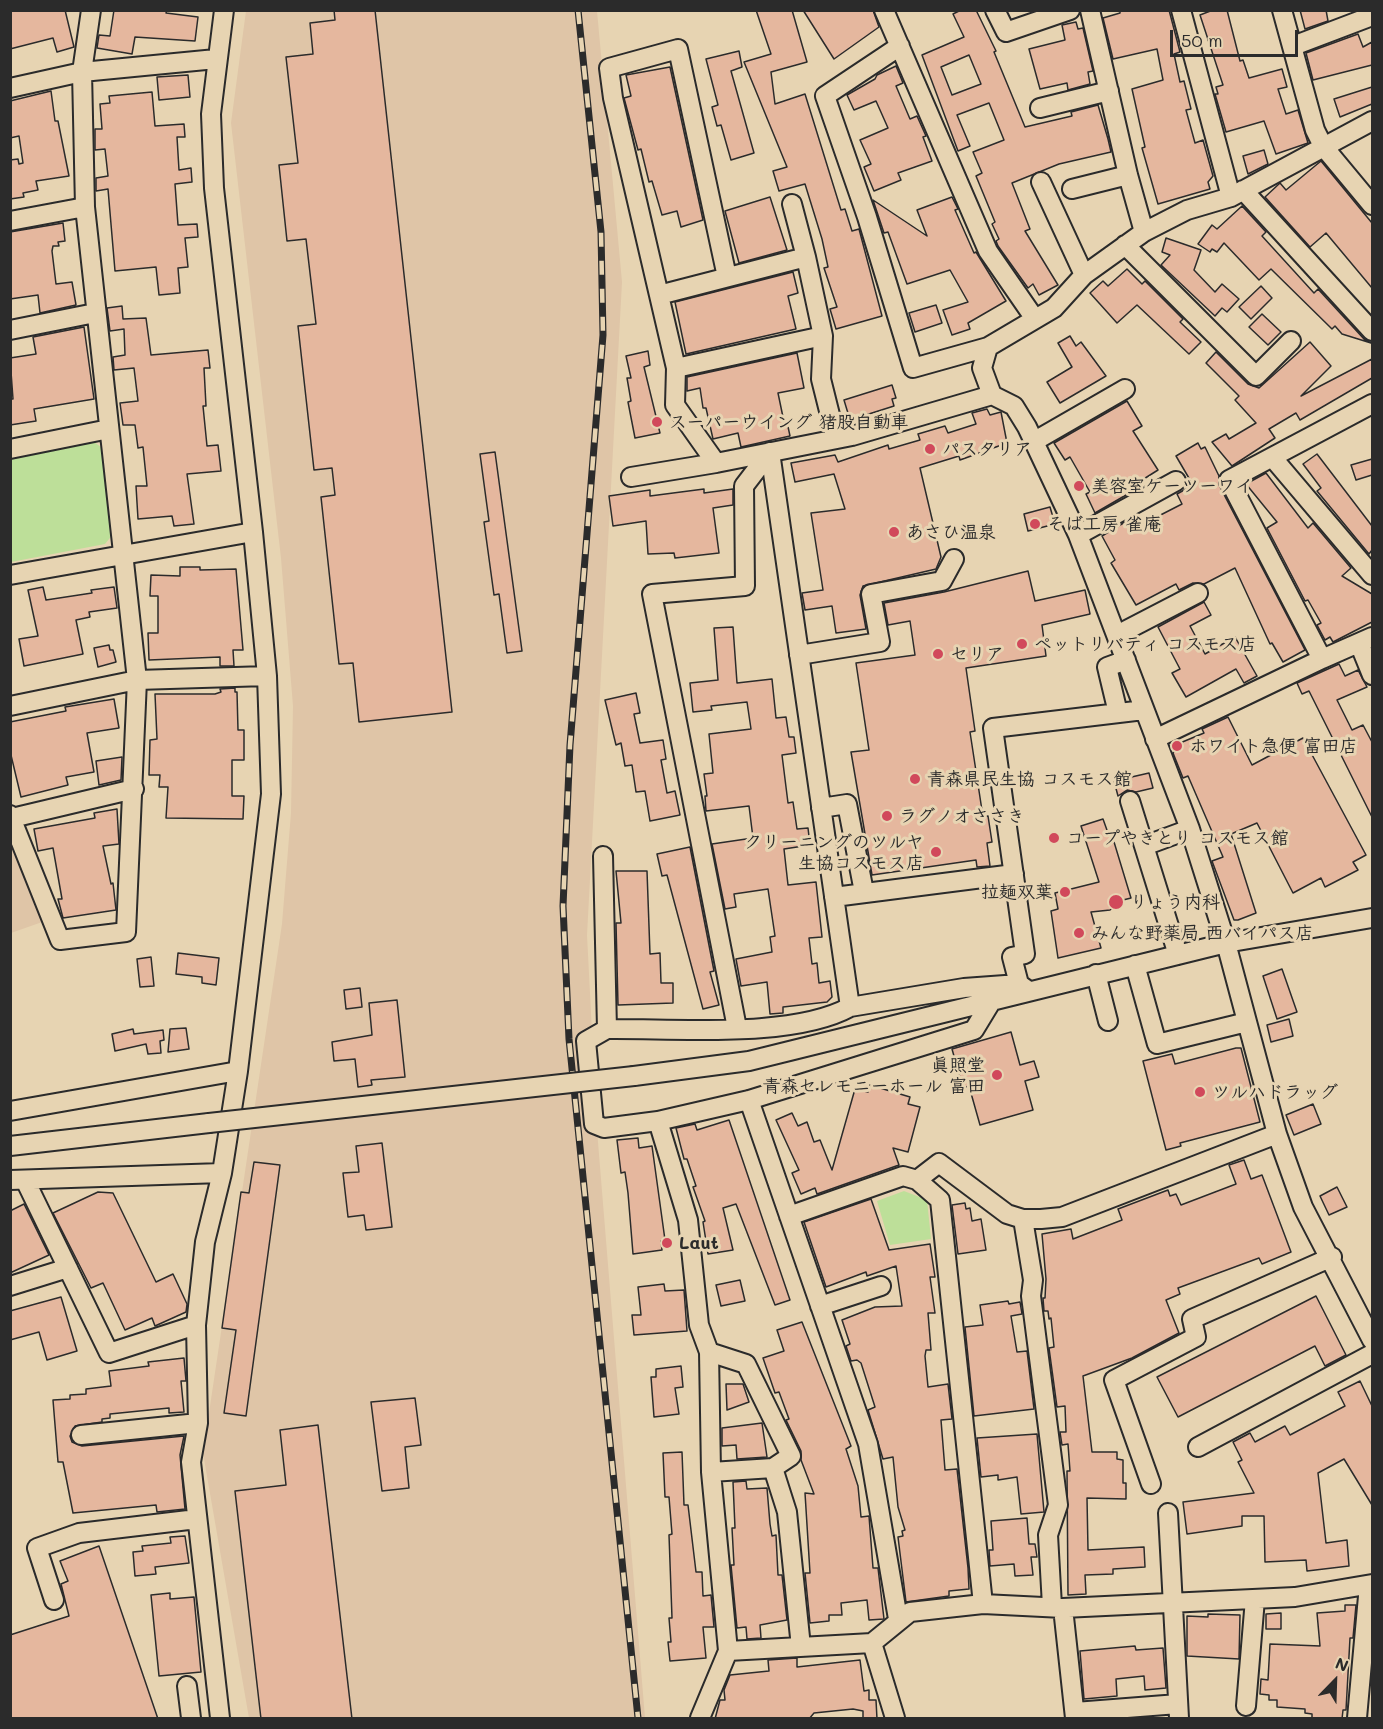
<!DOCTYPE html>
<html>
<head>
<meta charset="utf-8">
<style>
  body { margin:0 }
  #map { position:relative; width:1383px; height:1729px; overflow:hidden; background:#e7d4b2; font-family:Mali,sans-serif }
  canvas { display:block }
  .frame { position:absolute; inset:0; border:12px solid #2b2b2b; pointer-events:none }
  .north { position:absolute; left:1305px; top:1651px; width:60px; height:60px; -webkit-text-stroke:4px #e7d4b2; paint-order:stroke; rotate:23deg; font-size:16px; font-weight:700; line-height:24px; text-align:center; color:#2b2b2b }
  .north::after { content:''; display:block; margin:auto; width:21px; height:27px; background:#2b2b2b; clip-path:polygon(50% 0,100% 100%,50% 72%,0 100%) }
  .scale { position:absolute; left:1170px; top:30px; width:128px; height:27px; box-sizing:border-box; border:3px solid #2b2b2b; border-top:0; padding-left:8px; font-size:18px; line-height:21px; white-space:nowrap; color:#2b2b2b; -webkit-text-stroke:4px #e7d4b2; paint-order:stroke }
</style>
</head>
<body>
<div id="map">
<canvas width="1383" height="1729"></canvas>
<div class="frame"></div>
<div class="north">N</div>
<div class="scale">50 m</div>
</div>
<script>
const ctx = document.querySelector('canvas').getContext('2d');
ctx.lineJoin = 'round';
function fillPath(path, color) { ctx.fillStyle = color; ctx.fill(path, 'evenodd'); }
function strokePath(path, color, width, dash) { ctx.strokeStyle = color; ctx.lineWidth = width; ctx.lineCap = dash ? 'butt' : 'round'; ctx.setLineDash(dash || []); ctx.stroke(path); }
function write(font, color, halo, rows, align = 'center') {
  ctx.font = font + ' Mali,"Klee One",sans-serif'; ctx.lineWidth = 6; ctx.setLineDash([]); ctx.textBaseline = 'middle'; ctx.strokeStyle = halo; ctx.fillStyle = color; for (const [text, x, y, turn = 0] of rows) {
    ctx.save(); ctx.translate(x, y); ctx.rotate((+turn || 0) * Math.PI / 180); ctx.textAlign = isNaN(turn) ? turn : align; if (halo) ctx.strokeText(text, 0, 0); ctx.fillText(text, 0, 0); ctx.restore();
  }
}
const built = new Path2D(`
  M246 11H597L622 282 587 935 597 1130 645 1718H249L203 1453 282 924 291 813 293 706 281 558 231 123Z
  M10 836 45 921 11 933H10Z`);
const green = new Path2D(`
  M94 442 105 450 114 533 105 544 11 562V458Z
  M904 1191 927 1200 931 1239 890 1245 877 1201Z`);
const building = new Path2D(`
  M10 10H65L74 47 57 52 53 38 10 49Z
  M114 10H167L166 13 198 17 195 41 135 37 132 54 97 48 99 35 110 36Z
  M334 10H375L452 712 359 722 353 663 339 664 321 497 335 495 332 468 314 470 298 326 316 324 306 239 287 241 279 165 298 163 286 57 313 54 310 23 335 20Z
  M756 10H792L807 62 771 72 775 104 805 94 841 210 845 209 852 231 859 229 882 316 836 329 830 309 837 307 824 268 828 267 822 239 805 184 779 191 773 171 787 167 744 62 771 54Z
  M803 10H873L879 27 834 59Z
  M961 10H976L996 51 994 52 1025 127 1072 116 1071 112 1098 105 1108 139 1111 152 1059 164 1012 183 1030 229 1025 231 1058 285 1039 295 1033 284 1028 288 998 246 996 241 999 239 992 224 995 222 976 176 982 173 973 152 1004 140 989 103 957 115 970 146 958 151 922 55 964 37 953 14ZM969 55 981 84 952 95 941 67Z
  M1120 10H1169L1180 52 1174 54 1180 82 1184 81 1191 109 1186 110 1195 143 1203 140 1213 176 1208 182 1210 189 1158 204 1142 148 1145 147 1132 89 1163 80 1157 49 1113 59 1103 18 1120 13Z
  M1213 10H1227L1240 61 1243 60 1249 78 1282 69 1287 87 1278 89 1286 114 1298 110 1308 143 1276 154 1264 121 1226 132 1215 94H1218L1216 87 1223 85 1200 15Z
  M1300 10H1326L1328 21 1305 29Z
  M1076 22 1078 29 1083 28 1093 71 1088 72 1090 84 1068 90 1067 83 1040 89 1029 49 1065 40 1062 25Z
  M1358 34 1363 47 1372 42V65L1313 80 1306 53Z
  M739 51 742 67 731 71 754 153 731 160 721 125 717 126 712 107 718 105 706 59Z
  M896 66 903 83 896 86 910 119 917 116 926 136 923 137 932 161 898 173 901 180 874 191 864 167 871 164 860 140 888 128 876 101 854 110 847 95 875 79 877 75Z
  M670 67 703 220 681 227 677 211 662 215 652 181 649 182 641 149 638 150 624 98 631 96 626 75Z
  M188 75 190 97 159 100 157 77Z
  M1372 87V104L1340 117 1334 99Z
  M51 91 55 121H58L69 176 36 181 38 190 23 193 24 197 10 199V160L18 159 19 164 23 163 19 136 10 138V101Z
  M152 92 155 126 184 124 185 137H177L179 170 191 168 192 182 175 184 178 225 197 224 198 237 185 238 188 267 178 268 180 293 159 295 156 267 115 271 108 189 96 191V178L108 176 105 149 95 150V129H102L100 104 110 103 109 96Z
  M1264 150 1268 164 1248 174 1243 156Z
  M1321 161 1372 223V288L1326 233 1310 247 1265 197 1280 183 1286 190Z
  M770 197 787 250 739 263 725 211Z
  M952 197 958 209 955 210 974 253 976 252 1006 301 968 323 970 329 952 335 943 310 968 302 950 270 907 284 888 232 884 233 873 200 927 236 917 210Z
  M1242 206 1266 232 1262 236 1314 293 1318 289 1364 339 1371 343 1342 334 1335 326 1332 329 1271 269 1259 280 1224 243 1217 252 1212 249 1210 252 1198 244 1212 225 1217 229Z
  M63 223 65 241 58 242 59 246H53L52 251 56 284 72 282 76 305 40 313 38 295 10 299V232Z
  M1166 238 1201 250 1194 270 1215 292 1222 284 1239 299 1227 312 1222 308 1215 316 1161 265 1170 255 1162 252Z
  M1127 269 1142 284 1145 281 1183 319 1180 322 1201 342 1189 354 1137 305 1117 323 1090 293 1103 281 1108 286Z
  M793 272 798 293 788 296 796 329 686 354 675 302Z
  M1261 286 1272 298 1251 319 1239 307Z
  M936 305 942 323 915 332 909 313Z
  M122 306 123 319 146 318 151 355 208 350 210 368H204L206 406H203L207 446 218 445 221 471 187 474 194 524 174 526 172 516 138 519 136 486H147L143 447 138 448 135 425H123L120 403 138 401 134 368 114 370 113 357 125 355 124 329 110 331 107 308Z
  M1262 314 1281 332 1268 345 1249 327Z
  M84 327 94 399 34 409 36 421 10 425V399H13L10 358 36 354 33 337Z
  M1070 336 1076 346 1081 342 1106 376 1060 403 1047 382 1072 367 1058 343Z
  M1310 342 1331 366 1301 396 1372 359V378L1300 420 1296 413 1269 429 1275 438 1232 466 1212 442 1226 434 1229 439 1256 423 1235 400 1239 396 1206 363 1216 352 1248 384 1259 388Z
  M648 351 650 365 644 367 660 433 635 438 628 402 631 401 627 378H631L626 356Z
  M797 353 804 388 778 393 784 422H787L790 436 741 447 738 433 713 439 706 408H703L700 388 687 391V377Z
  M892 385 896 398 892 399 894 406 850 420 844 400Z
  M1127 401 1142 426 1133 431 1158 470 1131 487 1133 491 1095 513 1086 494 1090 492 1070 457 1065 460 1054 443Z
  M987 409 990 415 1001 412 1007 443 960 460 959 456 920 468 941 557 936 569 863 586 860 595 866 629 836 633 832 606 805 610 802 593 823 590 811 513 845 509 834 474 795 482 791 463 835 455 838 462 888 445 889 449 920 440 918 434 945 426 948 433 976 424 972 413Z
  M1198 443 1201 449 1205 447 1219 476V485L1305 650 1283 662 1272 643 1270 644 1235 568 1204 584 1193 583 1179 590 1176 584 1136 605 1111 563 1115 560 1102 536 1135 516 1141 525 1182 504 1177 494 1193 485 1176 456Z
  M495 452 522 651 507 653 499 594 494 595 484 522 489 521 480 454Z
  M1317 454 1372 526V550L1369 554 1317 491 1321 488 1303 464Z
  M1372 459V475L1356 480 1351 465Z
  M1266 473 1308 528 1313 523 1351 568 1342 576 1372 594V622L1333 642 1330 637 1325 640 1317 625 1321 623 1308 600 1305 601 1267 528 1277 522 1246 484Z
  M704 489V493L733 489V505L713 508 719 553 675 558 674 553 648 554 646 521 613 526 609 496 650 490V496Z
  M1050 507 1055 524 1028 531 1024 514Z
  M180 567H200V570L236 569 243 650H233L234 666H220V657L149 660 148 633H158V596H150L151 575 180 576Z
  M1028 571 1035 601 1085 590 1090 614 1042 625 1046 656 966 668 975 731 970 732 983 817 988 816 992 842 987 843 990 866 977 867 976 860 872 875 851 752 869 750 856 663 915 655 910 621 888 625 884 603 944 592Z
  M43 587 46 600 92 593 91 590 114 587 117 608 89 612 90 617 76 620 83 654 24 666 19 639 38 636 28 590Z
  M1204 602 1211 615 1190 626 1205 654 1235 637 1257 676 1244 683 1236 669 1186 697 1172 673 1180 669 1158 627Z
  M733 627 737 683 772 679 776 718 786 717 789 737H794L796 753 782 755 788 803 793 802 797 829 808 828 810 845 784 849 788 885 816 882 822 937 809 938 812 964 817 963 819 983 830 981 832 997 827 1002 783 1007V1013L770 1014 767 982 741 986 736 959 772 952 770 937 775 936 768 889 734 894 736 907 725 909 712 844 753 838 749 806 706 811 705 796H707L704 774 713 773 709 734 751 729 747 702 711 706 712 710 693 712 690 683 718 680 714 628Z
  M109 645 110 650H113L116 662 98 667 94 648Z
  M1339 664 1345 676 1358 670 1367 687 1337 700 1352 730 1363 725 1372 742V817L1309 691 1302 694 1297 683Z
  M235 688V692H237L238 730H244V760H232V796H244L243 819 166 818 168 787H159L160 775H149L150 740 157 739 155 694H215L221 692 220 689Z
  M636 693 640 713 634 714 640 743 663 740 666 759 661 760 667 793 675 791 680 815 650 821 645 791 636 792 632 765 625 766 621 743 616 745 605 700Z
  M114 699 119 728 87 733 94 772 66 777 68 785 21 797 10 751V722L66 711 65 707Z
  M1228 717 1252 765 1303 738 1366 855 1353 862 1358 870 1325 887 1321 878 1293 893 1257 823 1231 834 1256 913 1238 920H1234L1212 861 1223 857 1188 776 1183 778 1173 753 1180 743 1204 733 1202 729Z
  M122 757 121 780 99 785 96 761Z
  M1149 773 1153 788 1136 792 1127 790 1118 796 1114 781Z
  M117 809 119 844 103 846 111 884 113 883 116 910 63 918 58 899H62L53 848 38 851 34 829 95 818 94 813Z
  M1103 819 1108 833 1111 832 1131 898 1123 900 1110 910 1091 912 1101 948 1058 958 1051 911 1058 909 1055 893 1099 882 1081 826Z
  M690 847 714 971 710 972 719 1005 703 1009 667 875 662 876 657 854Z
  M616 871H647L650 954 660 953 661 983H673V1003L618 1005 616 923H621Z
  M178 953 219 958 216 985 202 983V977L176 974Z
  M151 957 154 986 140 987 137 959Z
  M1282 969 1297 1012 1277 1019 1263 976Z
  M360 988 362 1007 346 1009 344 990Z
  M397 1000 405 1077 371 1080 372 1085 358 1087 355 1059 334 1061 332 1042 372 1035 369 1003Z
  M1289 1019 1293 1036 1271 1042 1267 1025Z
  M186 1028 189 1049 168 1052 170 1029Z
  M133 1029 134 1034 163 1030 164 1040 160 1041 161 1053 148 1054 146 1044 115 1051 112 1034Z
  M1011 1032 1020 1065 1034 1061 1039 1077 1025 1081 1033 1110 980 1125 969 1086 963 1088 952 1049Z
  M1236 1048H1241L1260 1122 1180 1143 1181 1146 1166 1150 1143 1061 1172 1054 1175 1064Z
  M870 1085 910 1097 908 1104 920 1107 908 1152 893 1148 899 1165 817 1194 815 1188 801 1194 792 1173 799 1170 776 1120 792 1113 798 1126 807 1122 814 1142 820 1140 832 1170 855 1089 868 1092Z
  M1313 1104 1321 1124 1294 1135 1286 1115Z
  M729 1120 790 1300 775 1305 736 1204 723 1208 733 1250 708 1254 703 1222 705 1221 693 1187 696 1186 687 1159H684L676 1128 695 1124 697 1130Z
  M638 1138 639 1148 652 1146 665 1240 661 1241 662 1250 633 1254 628 1193 625 1172 621 1173 617 1140Z
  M382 1143 392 1227 366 1230 364 1215 348 1217 343 1173 359 1172 356 1146Z
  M1244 1160 1251 1179 1262 1175 1291 1252 1262 1264 1259 1258 1178 1288 1180 1294 1166 1300 1179 1333 1132 1358 1083 1376 1092 1452H1117V1459L1123 1460V1483H1126V1499L1087 1498 1088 1550 1144 1547 1145 1567 1113 1569V1574L1085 1575 1086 1594 1068 1595 1067 1471H1070L1068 1444 1062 1445 1060 1432H1066L1065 1406 1057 1407 1049 1348 1054 1347 1051 1318 1049 1319 1048 1311H1044L1043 1298H1045L1046 1279 1042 1234 1071 1229 1073 1239 1122 1220 1118 1209 1168 1190 1170 1196 1176 1194 1181 1205 1236 1184 1229 1165Z
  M254 1162 280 1165 246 1416 224 1413 236 1330 222 1328 241 1192 249 1193Z
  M1337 1187 1347 1207 1329 1215 1320 1196Z
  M98 1192 113 1193 156 1282 173 1274 187 1304 186 1312 155 1326 152 1318 125 1330 103 1283 91 1288 53 1213Z
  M871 1199 889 1250 930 1244 935 1277H930L935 1313H928L931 1350H926L925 1356 928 1387 948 1384 952 1419 941 1420 945 1470 957 1469 968 1568 969 1589 949 1591V1596L906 1602 898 1537 903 1536 902 1531 905 1530 898 1507 893 1457 883 1459 868 1410 875 1407 861 1363 857 1360 851 1361 846 1346 850 1344 842 1320 875 1307 902 1306 896 1266 867 1276 866 1272 826 1287 804 1222Z
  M965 1203 966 1209 970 1208 972 1221 981 1219 986 1250 958 1254 952 1205Z
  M24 1204 49 1255 10 1273V1211Z
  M740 1280 745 1301 721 1306 716 1285Z
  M664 1284 665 1291 684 1290 687 1331 634 1335 632 1315H641L638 1287Z
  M1316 1296 1346 1355 1325 1366 1315 1346 1178 1417 1157 1377Z
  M61 1297 77 1351 47 1360 39 1332 10 1340V1311Z
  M1008 1301 1009 1304 1020 1302 1022 1314 1011 1316 1017 1352 1027 1351 1034 1409 974 1416 965 1327 983 1325 980 1305Z
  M802 1322 851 1446 846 1449 858 1486 861 1517 869 1516 873 1568H878L884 1619 869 1620 867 1600 841 1603 842 1615H829V1621L810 1623 805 1573H810L805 1493 814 1494 801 1460V1451L786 1420 789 1419 779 1392 775 1393 763 1358 784 1351 777 1330Z
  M184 1358 186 1381H181L184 1412 169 1413V1408L110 1414V1418L102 1419V1422L75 1426 70 1436 72 1442 82 1446 184 1436 180 1455 185 1509 157 1512 156 1505 73 1513 63 1462H58L53 1400 70 1399V1395L86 1394V1389L111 1386 109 1371 149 1366 148 1362Z
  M681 1366 683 1387 675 1388 679 1414 654 1417 651 1377H656V1369Z
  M1360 1381 1372 1406V1505L1344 1459 1318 1473 1326 1543 1347 1540 1349 1566 1307 1571 1306 1560 1265 1562 1264 1516H1242V1526L1187 1534 1183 1502 1254 1493 1238 1462 1242 1460 1233 1442 1250 1433 1255 1442 1285 1426 1290 1435 1345 1406 1338 1392Z
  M726 1384H743L749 1402 727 1410Z
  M415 1398 421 1445 405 1447 409 1488 382 1491 371 1402Z
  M762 1423 767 1457 737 1459 736 1445 722 1446V1428Z
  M318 1425 352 1719H261L235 1491 286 1485 280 1430Z
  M1037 1434 1044 1512 1021 1514 1017 1477 998 1480V1475L981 1477 977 1438Z
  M682 1452 684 1505H688L696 1572H702L703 1596 711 1595 714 1627H703L706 1658 670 1661 668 1642H671L669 1618H672L669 1535 672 1534 669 1497H665L663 1453Z
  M746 1481 747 1489 767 1488 770 1524 772 1536 776 1535 778 1575H782L787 1620 760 1625 761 1638 747 1639 746 1627 737 1628 731 1565H734L732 1528H735L733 1482Z
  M1027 1518 1029 1544H1035L1037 1557H1031L1033 1575 1015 1576 1014 1564 990 1566 989 1550H993L991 1521Z
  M185 1536 189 1563 155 1567 156 1574 135 1576 133 1552 143 1551 142 1546 171 1543 170 1537Z
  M99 1546 158 1719H10V1635L69 1616 61 1584 68 1581 60 1561Z
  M170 1593V1599L194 1597 201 1672 159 1676 151 1595Z
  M1345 1605H1356L1353 1638H1350L1346 1710H1343L1342 1719H1312V1714L1305 1713V1709L1277 1707V1700H1269V1695L1260 1694 1261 1679 1268 1680 1270 1644 1320 1646 1317 1613 1345 1611Z
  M1281 1613V1629H1266V1614Z
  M1208 1614 1240 1615 1239 1659 1187 1656V1616L1208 1617Z
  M1135 1646 1136 1650 1163 1648 1166 1688 1145 1690 1144 1676 1116 1679 1117 1696 1084 1699 1080 1651Z
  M797 1658V1667L860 1660 864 1691 869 1690V1700H876L877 1719H863V1711L853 1709 814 1713 809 1719H715L720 1700H725L724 1690 730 1675 769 1671 768 1660Z`);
const minor = new Path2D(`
  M884 10 988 251 1035 319
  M995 10 1006 32 1070 10
  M1090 10 1128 175 1144 232
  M1181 10 1231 197
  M1282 10 1315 130 1323 146 1372 205
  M900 46 825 96 867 217 913 368 988 347
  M1293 46 1372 16
  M10 88 82 72 216 59
  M1040 108 1109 91
  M1372 121 1231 197 1187 210 1144 232 1084 275 1054 308 988 347 982 368 992 395 1014 406 1027 427 1078 535 1190 829 1226 943 1277 1134 1303 1207 1372 1340
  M1041 182 1084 275
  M1072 189 1128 175
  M1243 190 1372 331
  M792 204 806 257
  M10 221 85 207
  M1125 245 1256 376 1291 341
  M727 277 678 49 609 68 613 98 676 368 675 405 716 463 852 436 992 395
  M659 295 806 257 823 336 676 368
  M10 330 95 313
  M823 336 821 379 836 439
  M1033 442 1125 389
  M10 449 109 429
  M770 452 850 1007 964 988 1019 984 1026 989
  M1272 457 1372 575
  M631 477 716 463
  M1078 535 1176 481
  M10 575 253 532
  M1117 635 1198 593
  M1359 643 1372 675
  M799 655 880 642 871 594 942 581 954 559
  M1322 659 1229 480 1372 404
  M10 706 137 680 267 676
  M1118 713 1107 667 1126 660
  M1155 739 1322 659 1372 637
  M1130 801 1178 955
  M821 808 847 804 864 892
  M10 815 60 940 126 932 137 680 85 207 82 72 91 10
  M12 818 134 789
  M1144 846 1190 829
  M603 856 607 1029C675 1028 792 1039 850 1007
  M834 897 1014 874
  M1135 965 1157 1044 1247 1022
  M1096 974 1108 1021
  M1019 984 1012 957 1025 954 993 728 1144 710
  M737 1028 652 594 745 586 744 486 770 452
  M607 1029 586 1041 594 1124 604 1128 658 1121
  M634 1076 749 1061 1226 943 1372 918
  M749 1100 868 1444 898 1619
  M10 1111 238 1071
  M10 1146 209 1123
  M10 1180 222 1173
  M25 1180 109 1353 196 1325
  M917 1180 939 1163 1007 1214 1023 1219H1041L1062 1217 1277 1134
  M789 1216 903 1176 917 1180 940 1200 983 1604
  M1023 1219 1033 1280 1031 1296 1058 1505 1048 1535 1052 1606
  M10 1286 68 1268
  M820 1306 881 1286
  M709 1352 746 1364 791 1456 773 1468
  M81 1435 198 1423
  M1198 1447 1372 1354
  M711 1472 773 1468 787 1512 801 1647
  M1151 1484 1114 1380 1196 1337 1192 1319 1332 1257
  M1168 1513 1179 1718
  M54 1600 37 1548 79 1533 197 1519
  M1063 1608 1075 1718
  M872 1643 895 1718
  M728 1651 711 1472 709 1352 699 1325 688 1220 658 1121 749 1100 974 1030 991 1002
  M187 1686 191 1718
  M1246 1706 1255 1599
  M1075 1712 1178 1704
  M220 1718 191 1462 198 1423 196 1325 205 1242 222 1173 238 1071 271 794 267 676 253 532 214 188 211 114 224 10
  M700 1718 728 1651 872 1643 910 1612 983 1604 1063 1608 1295 1597 1372 1584
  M1357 1718 1369 1585`);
const rail = new Path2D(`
  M578 10 601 232 603 335 570 745 563 906 569 1039 638 1718`);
const minorBridge = new Path2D(`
  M209 1123 634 1076`);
const markers = [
  [657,422,6,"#d1495b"],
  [930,449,6,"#d1495b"],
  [1079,486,6,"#d1495b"],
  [1035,524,6,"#d1495b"],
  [894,532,6,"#d1495b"],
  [1022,644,6,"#d1495b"],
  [938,654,6,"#d1495b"],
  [1177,746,6,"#d1495b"],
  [915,779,6,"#d1495b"],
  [887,816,6,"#d1495b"],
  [1054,838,6,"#d1495b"],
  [936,852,6,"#d1495b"],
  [1065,892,6,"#d1495b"],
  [1116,902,8,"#d1495b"],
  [1079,933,6,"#d1495b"],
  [997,1075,6,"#d1495b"],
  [1200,1092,6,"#d1495b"],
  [667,1243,6,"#d1495b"]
];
const poiNames = [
  ["スーパーウイング 猪股自動車",669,422],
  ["パスタリア",942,449],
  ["美容室ケーツーワイ",1091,486],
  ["そば工房 雀庵",1047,524],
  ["あさひ温泉",906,532],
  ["ペットリバティ コスモス店",1034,644],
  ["セリア",950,654],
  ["ホワイト急便 富田店",1189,746],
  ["青森県民生協 コスモス館",927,779],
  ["ラグノオささき",899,816],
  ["コープやきとり コスモス館",1066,838],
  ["クリーニングのツルヤ",924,842,"right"],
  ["生協コスモス店",924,863,"right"],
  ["拉麺双葉",1053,892,"right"],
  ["りょう内科",1130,902],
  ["みんな野薬局 西バイパス店",1091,933],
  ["眞照堂",985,1065,"right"],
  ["青森セレモニーホール 富田",985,1086,"right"],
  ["ツルハドラッグ",1212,1092],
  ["Laut",679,1243]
];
fillPath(built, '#dfc5a7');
fillPath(green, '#bddf99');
fillPath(building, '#e5b79e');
strokePath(building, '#2b2b2b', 1.5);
strokePath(minor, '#2b2b2b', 22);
strokePath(minor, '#e7d4b2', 18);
strokePath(rail, '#2b2b2b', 7);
strokePath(rail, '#e7d4b2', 4.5, [14]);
strokePath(minorBridge, '#2b2b2b', 22, []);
strokePath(minorBridge, '#e7d4b2', 18);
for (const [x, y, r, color] of markers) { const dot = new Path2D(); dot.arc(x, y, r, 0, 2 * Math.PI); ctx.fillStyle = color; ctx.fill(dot); strokePath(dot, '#e7d4b2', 2); }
write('bold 18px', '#2b2b2b', '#e7d4b2', poiNames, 'left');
</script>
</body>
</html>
